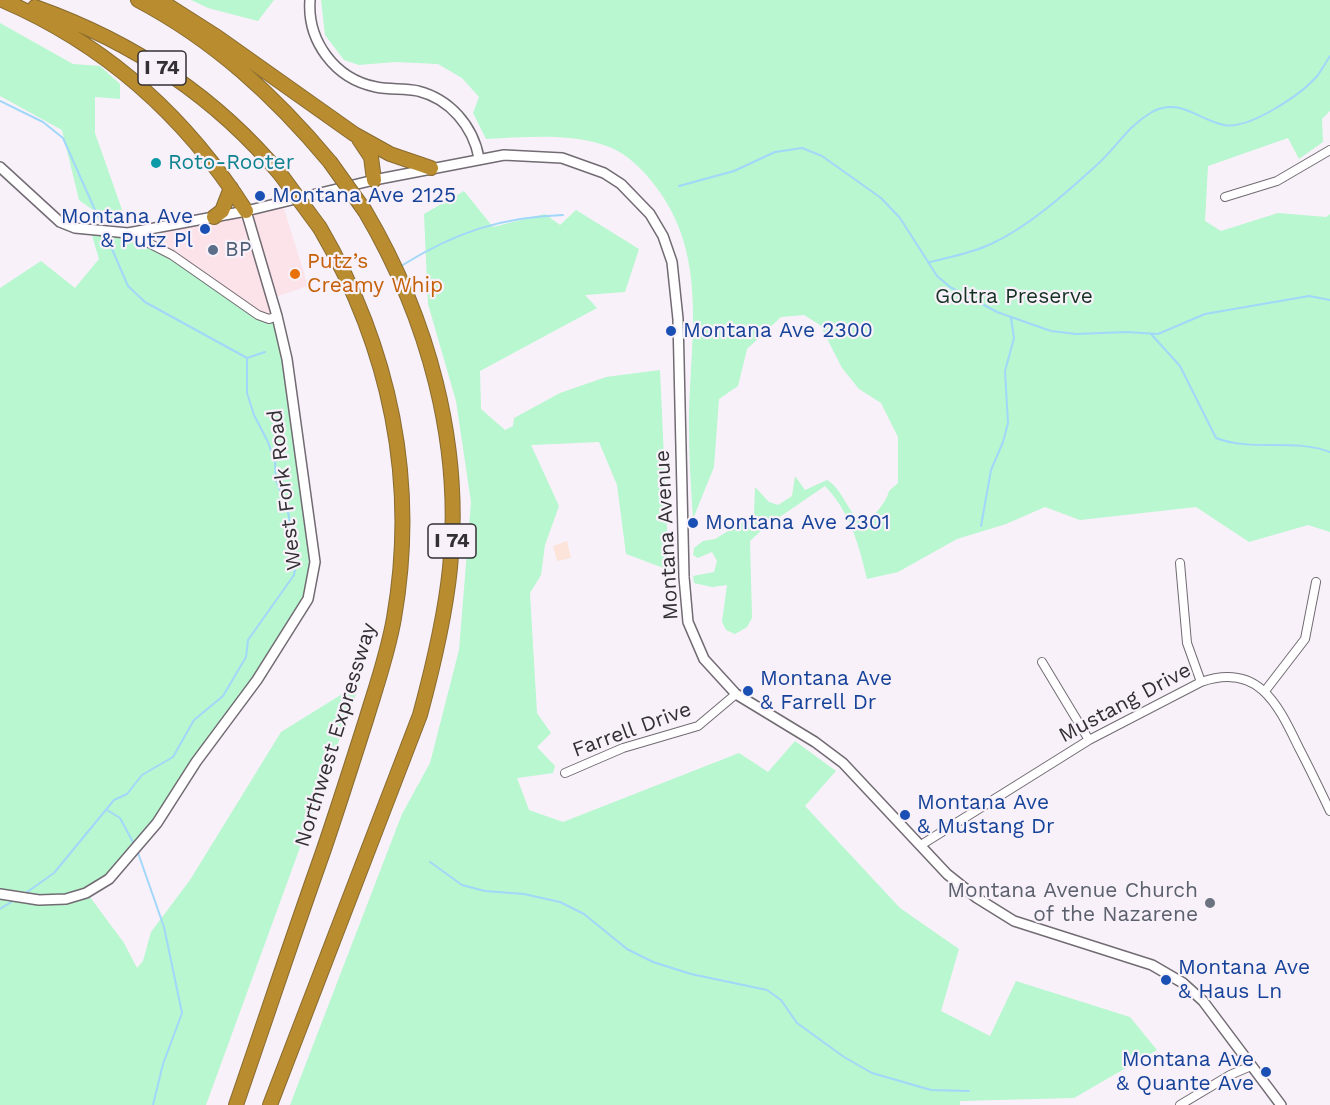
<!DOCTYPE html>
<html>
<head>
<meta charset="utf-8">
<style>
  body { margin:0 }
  canvas { display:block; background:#f8f1fa }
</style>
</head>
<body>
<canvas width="1330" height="1105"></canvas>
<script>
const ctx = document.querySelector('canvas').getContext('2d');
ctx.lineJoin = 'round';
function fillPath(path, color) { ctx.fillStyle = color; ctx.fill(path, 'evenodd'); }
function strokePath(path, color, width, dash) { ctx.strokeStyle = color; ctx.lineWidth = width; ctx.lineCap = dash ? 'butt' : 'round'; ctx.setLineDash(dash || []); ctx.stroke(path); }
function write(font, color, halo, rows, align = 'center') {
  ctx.font = font + ' "Work Sans",sans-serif'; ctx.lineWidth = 4.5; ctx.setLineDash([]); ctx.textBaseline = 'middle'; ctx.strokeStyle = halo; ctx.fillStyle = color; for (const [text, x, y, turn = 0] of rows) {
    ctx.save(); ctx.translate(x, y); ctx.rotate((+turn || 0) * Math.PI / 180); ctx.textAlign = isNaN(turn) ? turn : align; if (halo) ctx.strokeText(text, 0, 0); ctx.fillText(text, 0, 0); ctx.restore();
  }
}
const commercial = new Path2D(`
  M282 202 308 286 272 298 277 316 269 319 157 246 166 227Z`);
const industrial = new Path2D(`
  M567 541 571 558 557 561 553 546Z`);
const green = new Path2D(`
  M191 0H274L258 21 208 8Z
  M321 0H1330V111L1322 119 1323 142 1299 159 1288 138 1208 166 1205 221 1221 231 1278 213 1326 217 1330 214V532L1308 525 1249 542 1196 507 1080 520 1045 507 1006 524 957 539 898 572 867 579C859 545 850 512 825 486L765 527 750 541 752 618 747 627 735 634 726 630 722 622 727 585 712 587 694 583 693 576 714 572 717 561 712 552 698 558 693 555 694 548 703 541 715 539 754 515 755 487 769 502 778 505 792 496 795 476 805 490 827 480C844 490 846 512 863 522 873 519 887 501 889 491L898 483V437L881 403 859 389 842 368 820 325 804 315 781 317 747 349 738 386 719 399 714 467 693 519C691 488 689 458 689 428 689 342 711 255 653 183 641 168 629 156 612 148 574 132 526 137 486 139L473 113 479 97 462 78 438 64 395 62 359 65 344 60 325 35Z
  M0 23 73 64 100 66 120 84V99L95 97V133L127 224 104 218 79 200 62 130 0 96Z
  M464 191 493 227 545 214 560 225 576 210 639 249 625 292 585 295 597 308 480 371 481 409 505 430 513 426 514 418 560 393 606 377 660 370 669 570 626 554 617 485 599 442 531 445 559 506 545 545 541 575 530 593 537 713 551 733 537 747 555 766 553 773 517 778 529 810 563 822 739 753 768 772 795 741 836 771 805 806 900 908 959 949 941 1011 990 1036 1016 981 1130 1017 1157 1050 1074 1098 960 1101V1105H290L402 814 430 763 459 650 471 502 456 401 428 304 424 214Z
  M90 229 141 238 258 315 277 316 315 562 308 599 161 815 109 879 87 893 124 943 137 968 143 961 151 932 190 880 281 732 360 683 206 1105H0V288L41 261 75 288 99 259Z`);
const stream = new Path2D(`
  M0 101 43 122 63 138 103 228
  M679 186 734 171 775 152 802 148 822 156 881 198 900 218 937 276 950 287 997 312 1051 331 1076 334 1127 332 1158 334 1205 314 1309 296 1330 300
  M930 262C950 257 972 253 991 244 1030 226 1068 191 1100 162 1119 144 1128 126 1152 112 1180 97 1198 120 1224 125 1249 130 1302 94 1318 75 1322 69 1326 62 1330 56
  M401 266C454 233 500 217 563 215
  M1151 334 1180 366 1216 438C1252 452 1294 438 1330 452
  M247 358 265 352
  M981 526 991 470 1003 442 1008 423 1005 371 1014 338 1011 318
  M107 810 120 818 134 844
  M137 850 164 927 182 1013 163 1064 153 1105
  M430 862 462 885 485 891 524 894 560 902 584 914 627 949 653 962 691 974 767 990 781 1000 797 1023 844 1057 872 1073 931 1090 969 1091
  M23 895 54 873 114 800 127 794 142 775 173 757 194 720 223 696 246 657 248 640 294 575 297 559 287 507 276 480 275 462 268 442 254 415 247 393V358L145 302 128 286 105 233
  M0 909 16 899`);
const minor = new Path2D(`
  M1225 197 1277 181 1330 150
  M129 233 172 255 258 315 269 319 277 316
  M1180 563 1187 643 1201 682
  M1042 662 1089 740
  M1265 691 1305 639 1316 582
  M565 773 623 748 698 726 736 694
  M921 845 1089 740 1201 682C1259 662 1278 705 1299 748 1310 769 1320 790 1330 811
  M1180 1105 1230 1075 1251 1066`);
const tertiary = new Path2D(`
  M310 0C307 41 335 79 376 87 390 90 404 88 418 91 450 99 473 126 479 158
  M0 167 60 222 75 228 128 233 246 211 374 180 504 155 562 158 604 173 621 184 650 214 663 236 672 262 678 319 684 577 688 622 704 659 736 694 815 742 843 763 947 874 977 898 1014 921 1152 965 1183 983 1203 1001 1281 1105
  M0 894 39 900 66 899 86 893 109 879 157 823 196 762 257 680 308 599 315 562 287 359 277 316 246 211`);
const motorway = new Path2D(`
  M2 0C105 44 186 117 246 211
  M138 0C214 40 275 96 330 162
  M159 0 217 37 354 134 390 154 431 168
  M35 7C131 41 216 97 281 175
  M359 139 371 157 374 180
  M214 217 222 211 231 188
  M236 1105C265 1021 293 936 323 852 338 808 352 764 366 720 376 687 388 653 394 618 418 481 390 348 320 228
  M270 1105 420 715C433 667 445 618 450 568 463 444 428 318 365 211`);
const motorwayBridge = new Path2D(`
  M330 162 365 211
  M281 175 320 228`);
const markers = [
  [156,163,6,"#0f9aa8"],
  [260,196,6,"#1a4fb4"],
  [205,229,6,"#1a4fb4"],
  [213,250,6,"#5c6f8a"],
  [295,274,6,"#e8710a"],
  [671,331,6,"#1a4fb4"],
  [693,523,6,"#1a4fb4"],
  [748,691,6,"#1a4fb4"],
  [905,815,6,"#1a4fb4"],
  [1210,903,6,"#6b7280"],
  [1166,980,6,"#1a4fb4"],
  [1266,1072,6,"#1a4fb4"]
];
const shields = [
  [162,68,48],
  [452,541,48]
];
const shieldNames = [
  ["I 74",162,68],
  ["I 74",452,541]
];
const cultureNames = [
  ["Roto-Rooter",168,163]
];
const transitNames = [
  ["Montana Ave 2125",272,196],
  ["Montana Ave",193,217,"right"],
  ["& Putz Pl",193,241,"right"],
  ["Montana Ave 2300",683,331],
  ["Montana Ave 2301",705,523],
  ["Montana Ave",760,679],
  ["& Farrell Dr",760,703],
  ["Montana Ave",917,803],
  ["& Mustang Dr",917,827],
  ["Montana Ave",1178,968],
  ["& Haus Ln",1178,992],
  ["Montana Ave",1254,1060,"right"],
  ["& Quante Ave",1254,1084,"right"]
];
const serviceNames = [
  ["BP",225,250]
];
const foodNames = [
  ["Putz’s",307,262],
  ["Creamy Whip",307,286]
];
const parkNames = [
  ["Goltra Preserve",1014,297]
];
const streetNames = [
  ["West Fork Road",285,490,-97],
  ["Montana Avenue",667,535,-93],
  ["Mustang Drive",1125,703,-28],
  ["Farrell Drive",632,730,-20],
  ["Northwest Expressway",336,735,-73]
];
const worshipNames = [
  ["Montana Avenue Church",1198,891],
  ["of the Nazarene",1198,915]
];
fillPath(commercial, '#fce2e9');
fillPath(industrial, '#fce4da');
fillPath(green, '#b8f7cf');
strokePath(stream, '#a1d7f9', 2);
strokePath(minor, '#726b73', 10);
strokePath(tertiary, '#726b73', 12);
strokePath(motorway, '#896c31', 16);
strokePath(minor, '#fff', 8);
strokePath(tertiary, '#fff', 9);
strokePath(motorway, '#b88c2f', 14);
strokePath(motorwayBridge, '#896c31', 16, []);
strokePath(motorwayBridge, '#b88c2f', 14);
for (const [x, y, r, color] of markers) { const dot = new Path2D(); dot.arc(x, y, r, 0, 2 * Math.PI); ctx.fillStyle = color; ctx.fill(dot); strokePath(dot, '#f8f1fa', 2); }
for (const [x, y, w] of shields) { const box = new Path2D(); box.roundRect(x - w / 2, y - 17, w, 34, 4.5); ctx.fillStyle = '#f8f1fa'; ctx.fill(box); strokePath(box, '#333034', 1.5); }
write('bold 20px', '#333034', null, shieldNames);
write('21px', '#0d838f', '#f8f1fa', cultureNames, 'left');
write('21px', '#164399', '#f8f1fa', transitNames, 'left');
write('21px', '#4e5e75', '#f8f1fa', serviceNames, 'left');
write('21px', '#c56008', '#f8f1fa', foodNames, 'left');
write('21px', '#143221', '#f8f1fa', parkNames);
write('21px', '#333034', '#f8f1fa', streetNames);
write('21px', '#5b616d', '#f8f1fa', worshipNames, 'right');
</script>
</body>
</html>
